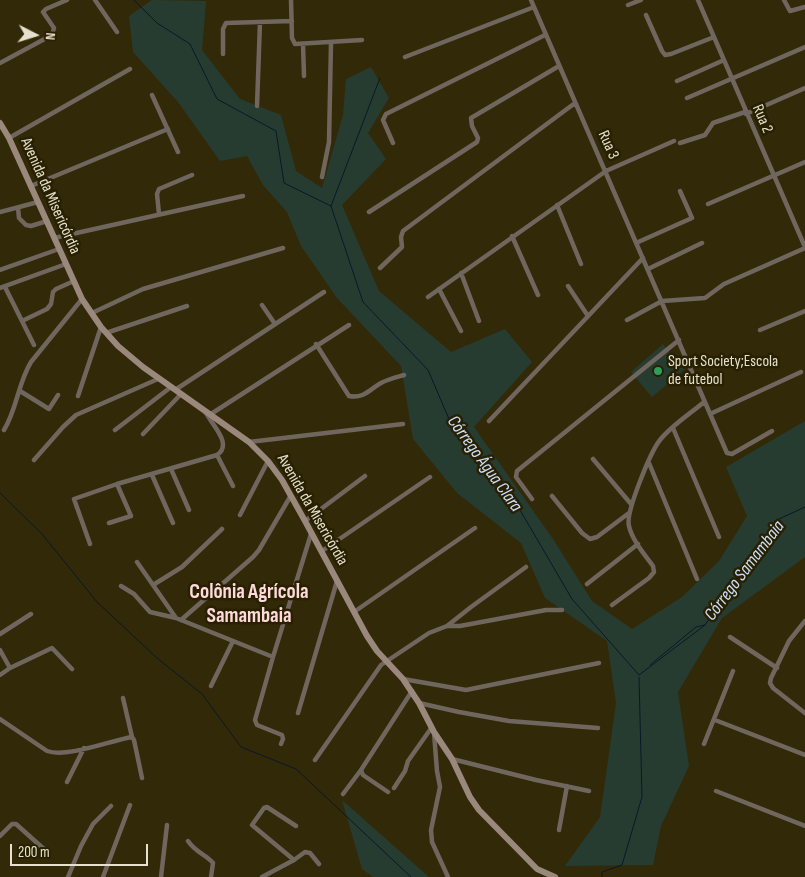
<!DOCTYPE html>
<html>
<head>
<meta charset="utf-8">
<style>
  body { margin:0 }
  #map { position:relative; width:805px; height:877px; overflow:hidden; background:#322908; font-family:"Sofia Sans Condensed",sans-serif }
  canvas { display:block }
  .north { position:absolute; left:10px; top:10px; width:50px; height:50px; -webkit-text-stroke:4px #282000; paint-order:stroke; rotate:95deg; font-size:14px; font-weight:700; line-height:20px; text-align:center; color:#e6e0ce }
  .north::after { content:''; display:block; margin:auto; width:18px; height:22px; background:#e6e0ce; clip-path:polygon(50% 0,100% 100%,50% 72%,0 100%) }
  .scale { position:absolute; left:10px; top:844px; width:138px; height:22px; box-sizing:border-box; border:2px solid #e6e0ce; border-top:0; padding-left:6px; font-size:15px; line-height:18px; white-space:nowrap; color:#e6e0ce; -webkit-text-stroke:4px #282000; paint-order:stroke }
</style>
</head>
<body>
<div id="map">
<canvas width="805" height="877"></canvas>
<div class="north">N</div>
<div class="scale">200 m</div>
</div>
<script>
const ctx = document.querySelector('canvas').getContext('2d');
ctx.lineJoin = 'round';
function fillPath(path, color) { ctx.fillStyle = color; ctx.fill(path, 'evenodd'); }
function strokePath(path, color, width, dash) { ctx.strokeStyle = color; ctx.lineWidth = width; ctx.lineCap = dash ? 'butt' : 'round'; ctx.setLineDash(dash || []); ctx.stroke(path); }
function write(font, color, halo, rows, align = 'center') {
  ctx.font = font + ' "Sofia Sans Condensed",sans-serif'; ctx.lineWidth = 5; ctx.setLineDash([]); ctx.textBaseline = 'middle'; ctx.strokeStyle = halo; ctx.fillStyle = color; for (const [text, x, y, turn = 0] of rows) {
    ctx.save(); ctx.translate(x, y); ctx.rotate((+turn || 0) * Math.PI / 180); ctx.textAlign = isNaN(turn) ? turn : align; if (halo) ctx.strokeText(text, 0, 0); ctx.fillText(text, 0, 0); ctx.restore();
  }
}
const green = new Path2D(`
  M152 0 206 1 202 50 240 99 281 115 296 171 322 188 343 115 346 79 371 67 389 98 368 133 386 159 342 205 379 291 451 352 505 329 532 362 474 427 553 539 592 601 632 629 682 597 719 561 747 516 726 467 805 421V557L722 618 678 692 689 766 661 826 653 865 565 866 600 817 616 703 607 641 545 598 521 543 457 493 413 439 401 366 337 298 301 246 287 212 263 185 247 156 220 161 178 102 133 52 129 16Z
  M663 344 684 370 652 397 631 372Z
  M342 800 429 877H373L362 869Z`);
const stream = new Path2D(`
  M134 0 157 23 190 44 217 99 276 131 284 183 331 206
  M380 78 331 206 363 302 428 370 452 426 520 510 572 599 639 675 705 625 779 519 805 507
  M0 493 42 534 97 602 157 658 202 694 241 747 296 769 411 877
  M650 665 696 627 705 625
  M602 877V872L622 865 642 797 639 677`);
const street = new Path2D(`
  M95 0 117 32
  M291 0 292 38 295 44 362 40
  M531 0 727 453 732 454 772 431
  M698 0 805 247
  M784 0 790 11 805 7
  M628 5 641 0
  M646 15 662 51 665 55 671 54 714 37
  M303 44 304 76
  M223 54V29L226 23 292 21
  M405 57 534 7
  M0 63 52 35 54 28 43 12 46 9 67 0
  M677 81 724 60
  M152 95 178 152
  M687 98 805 47
  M257 106 260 22
  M746 114 805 88
  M9 138 130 69
  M393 143 383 120 386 114 545 35
  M680 143 705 135 713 123 745 112
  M322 177 329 142 331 43
  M31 186 168 129
  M708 204 805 162
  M557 205 581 264
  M18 208 19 218 26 225 31 226 47 221
  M0 212 38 202
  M369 212 477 142 478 138 472 126 471 118 559 66
  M159 214 157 194 159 189 192 175
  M512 236 538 295
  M54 238 243 196
  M636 243 692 218 680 191
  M380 268 402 247 401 237 403 231 575 103
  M648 269 702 243
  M0 270 59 249
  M461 273 479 321
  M568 286 588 316
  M5 287 34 345
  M0 288 66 264
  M439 289 461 331
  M428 297 606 171 674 141
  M262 305 275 324
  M92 313 143 289 283 248
  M627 320 662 301 705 298 724 284 805 248
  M22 321 47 309 51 304 53 292 56 289 74 281
  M760 330 805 311
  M106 333 187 306
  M316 344 349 396C364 399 370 389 381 383 388 379 397 377 404 375
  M175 390 324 292
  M20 391 49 409 58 395
  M78 396 101 327
  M211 414 349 325
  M710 414 801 372
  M489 421 643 258
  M673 428 719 537
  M4 430C17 409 18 383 31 362L82 299
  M115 430 171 387
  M143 434 181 394
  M249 442 403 424
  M217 455 233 486
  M593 459 631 504
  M34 460 63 427 76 415 158 379
  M649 463 697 579
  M171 469 189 510
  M152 475 173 523
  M552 496 582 533 590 539 597 537 629 513
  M532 499 516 477 517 471 679 340
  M240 515 268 461
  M305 521 365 476
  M109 523 131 516 117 484
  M90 544 74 499 117 484 217 455C234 444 210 423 205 411
  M322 551 430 477
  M137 562 176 618
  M587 584 638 544
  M153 585 182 567 222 529
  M121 586 134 594 150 612 176 618 273 657
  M612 605 649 578 654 572 653 566C645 555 632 540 629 526 625 513 651 451 660 440 672 425 690 414 704 402
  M354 612 475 528
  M181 620 253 557 259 550 290 497
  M805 621 789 641 771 678 770 683 773 688 805 713
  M447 626 471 607 526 567
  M0 634 31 614
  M730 637 777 668
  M0 650 10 668
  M0 675 10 668 52 648 72 669
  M403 679 466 690 599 663
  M211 686 233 641
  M123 698 132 737
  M419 703 459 712 509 721 598 728
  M298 713 337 581
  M0 719 47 751C67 758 109 741 132 737L134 740 142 778
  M715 720 805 755
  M434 733 437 771 440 787 431 830 432 842 448 877
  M281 744 283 739 282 735 257 725 255 720 273 657 311 534
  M704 744 733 671
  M452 759 536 780 589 791
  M315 760 381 665 429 633 447 626H460L546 610H562
  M361 770 363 775 388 792
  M67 782 84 748
  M394 788 405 771 408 761 432 727
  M716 791 805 826
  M343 794 361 770 412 691
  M559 830 567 786
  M0 836 12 824H16L45 850
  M188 841C196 853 206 854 213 863L211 877
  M294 860 252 825 264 808 267 807 296 826
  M68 877 81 846 93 824 111 806
  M103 877 130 805
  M161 877 167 825
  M262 877 294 860 305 852 310 853 319 864`);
const secondary = new Path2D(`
  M0 123 9 138 82 299 101 327 118 346 143 367 249 442 268 461 282 480 305 521 367 636 377 651 403 679 419 703 434 732 452 759 470 797 479 810 537 869 555 877`);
const markers = [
  [658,371,5,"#2e9e5b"]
];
const streetNames = [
  ["Rua 2",762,119,67],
  ["Rua 3",608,145,66],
  ["Avenida da Misericórdia",50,196,66],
  ["Avenida da Misericórdia",312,510,60]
];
const poiNames = [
  ["Sport Society;Escola",668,362],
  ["de futebol",668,380]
];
const waterNames = [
  ["Córrego Água Clara",484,464,54],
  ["Córrego Samambaia",745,571,-53]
];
const districtNames = [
  ["Colônia Agrícola",249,593],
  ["Samambaia",249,617]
];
fillPath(green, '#273c30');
strokePath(stream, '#08182a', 1);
strokePath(street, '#71665e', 4.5);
strokePath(secondary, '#99887b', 6);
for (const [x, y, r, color] of markers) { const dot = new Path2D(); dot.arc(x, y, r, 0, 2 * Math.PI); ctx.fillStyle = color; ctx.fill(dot); strokePath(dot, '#282000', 2); }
write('16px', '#e6e0ce', '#282000', streetNames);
write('16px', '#e6e0ce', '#282000', poiNames, 'left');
write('italic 18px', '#cbe1fb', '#282000', waterNames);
write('bold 21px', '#fedada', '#282000', districtNames);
</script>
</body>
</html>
